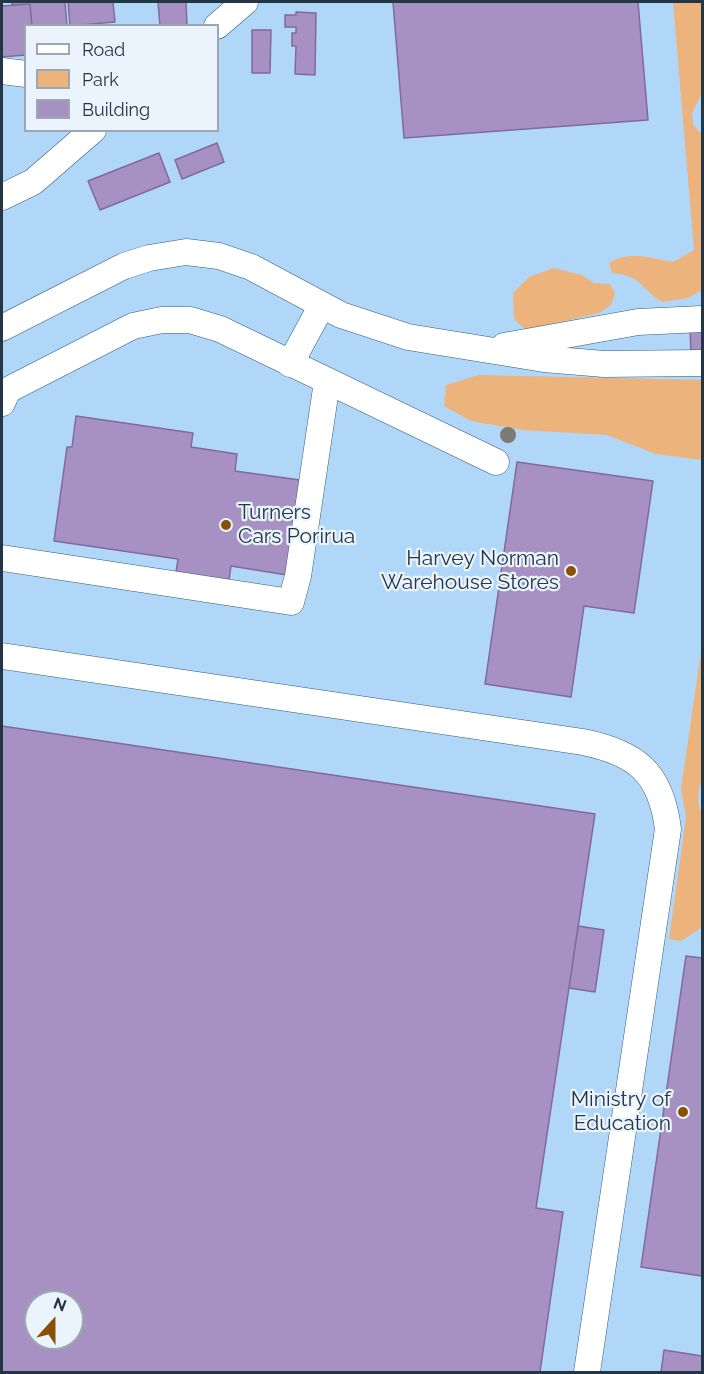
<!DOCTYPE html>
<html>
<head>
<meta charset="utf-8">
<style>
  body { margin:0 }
  #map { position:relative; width:704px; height:1374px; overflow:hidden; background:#b1d7f8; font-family:Raleway,sans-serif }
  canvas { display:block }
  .frame { position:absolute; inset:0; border:3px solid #223645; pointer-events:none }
  .legend { position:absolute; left:24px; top:24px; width:195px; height:108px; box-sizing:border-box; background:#ebf4fd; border:2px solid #9ba8b3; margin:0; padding:8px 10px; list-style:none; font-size:18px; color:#223645 }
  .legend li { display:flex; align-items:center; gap:12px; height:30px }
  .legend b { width:30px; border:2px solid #9ba8b3 }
  .north { position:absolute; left:24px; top:1290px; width:60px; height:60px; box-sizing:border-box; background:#ebf4fd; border:2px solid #9ba8b3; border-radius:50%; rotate:21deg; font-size:16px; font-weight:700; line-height:24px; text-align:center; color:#223645 }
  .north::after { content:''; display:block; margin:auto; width:21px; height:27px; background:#895106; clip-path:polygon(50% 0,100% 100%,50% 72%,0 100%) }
</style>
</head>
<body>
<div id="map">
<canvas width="704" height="1374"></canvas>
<div class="frame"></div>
<ul class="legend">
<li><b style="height:8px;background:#fff"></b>Road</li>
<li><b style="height:16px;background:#edb37d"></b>Park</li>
<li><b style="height:16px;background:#a791c3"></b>Building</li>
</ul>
<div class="north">N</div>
</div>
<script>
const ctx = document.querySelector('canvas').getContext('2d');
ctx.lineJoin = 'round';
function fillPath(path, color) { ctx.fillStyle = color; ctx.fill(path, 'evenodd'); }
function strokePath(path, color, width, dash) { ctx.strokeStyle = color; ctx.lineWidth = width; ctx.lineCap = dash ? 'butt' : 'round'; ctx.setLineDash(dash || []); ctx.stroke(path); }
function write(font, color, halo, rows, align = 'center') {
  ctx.font = font + ' Raleway,sans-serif'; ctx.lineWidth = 4.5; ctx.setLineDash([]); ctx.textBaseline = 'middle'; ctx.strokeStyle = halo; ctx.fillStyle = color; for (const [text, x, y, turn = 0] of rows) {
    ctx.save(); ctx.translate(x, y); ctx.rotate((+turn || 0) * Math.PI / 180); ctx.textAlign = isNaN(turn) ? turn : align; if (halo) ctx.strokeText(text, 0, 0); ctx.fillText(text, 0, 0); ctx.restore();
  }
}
const green = new Path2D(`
  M673 2H702V93L692 113 693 124 699 132H702V294L700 291 688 298 662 302C640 288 641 275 612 273L609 263C629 250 652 258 673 262L694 250Z
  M554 268 582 275 594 283 610 284 615 293 611 305 599 313 526 330 514 319 513 293 529 277Z
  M479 375 702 380V460L656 454 607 435 522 430 471 421 444 406 446 385Z
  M702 645V779C698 791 696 802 702 814V921L701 928 681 941 669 939 686 817 681 789Z`);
const building = new Path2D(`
  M12 2H67H65L67 26H32L30 4 12 5Z
  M68 2H113L115 22 70 26Z
  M158 2H186L187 26H160Z
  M393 2H638L648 120 404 138Z
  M30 4 32 26H26V55L2 57V6Z
  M296 12 316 13 315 75 295 74 296 46H292V33H296V27H285V15H296Z
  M252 30H271L270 73H252Z
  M217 143 224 162 182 179 175 160Z
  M159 153 170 182 100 210 88 181Z
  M690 328H702V354L691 355Z
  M76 416 193 433 191 447 237 454 235 471 300 480 287 575 231 566 228 587 175 579 178 559 54 541 67 447H72Z
  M517 462 653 481 634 613 584 606 571 697 485 684Z
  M2 726 595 814 536 1208 563 1212 540 1372H2ZM36 1302H72V1338H36Z
  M578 926 604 930 595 992 569 988Z
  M686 956 702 958V1276L641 1267Z
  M664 1350 702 1356V1372H661Z`);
const minor = new Path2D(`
  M217 26 245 2
  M2 71 26 74
  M2 197 33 182 93 130
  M2 328 124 266 149 258 186 252 219 256 251 267 341 315 408 337 544 359 604 364 702 363
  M504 346 638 322 702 319
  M290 364 322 305
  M2 403 8 390 133 326 162 320H190L220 329 496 462
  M2 558 291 602 298 576 327 382
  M2 656 583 742C637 753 661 773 668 829L587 1372`);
const trees = [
  [508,435]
];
const markers = [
  [226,525,6,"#895106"],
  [571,571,6,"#895106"],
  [683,1112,6,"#895106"]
];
const poiNames = [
  ["Turners",238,513,"left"],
  ["Cars Porirua",238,537,"left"],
  ["Harvey Norman",559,559],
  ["Warehouse Stores",559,583],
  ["Ministry of",671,1100],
  ["Education",671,1124]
];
fillPath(green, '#edb37d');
fillPath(building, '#a791c3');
strokePath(building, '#7f6a99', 1.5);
strokePath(minor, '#2f5b7e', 27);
strokePath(minor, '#fff', 26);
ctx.fillStyle = '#7b7a74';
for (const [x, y] of trees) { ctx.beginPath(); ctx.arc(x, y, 8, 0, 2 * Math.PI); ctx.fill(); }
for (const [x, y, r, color] of markers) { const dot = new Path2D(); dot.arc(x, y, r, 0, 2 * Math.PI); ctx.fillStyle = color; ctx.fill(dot); strokePath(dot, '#ebf4fd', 2); }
write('21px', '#223645', '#ebf4fd', poiNames, 'right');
</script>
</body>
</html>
